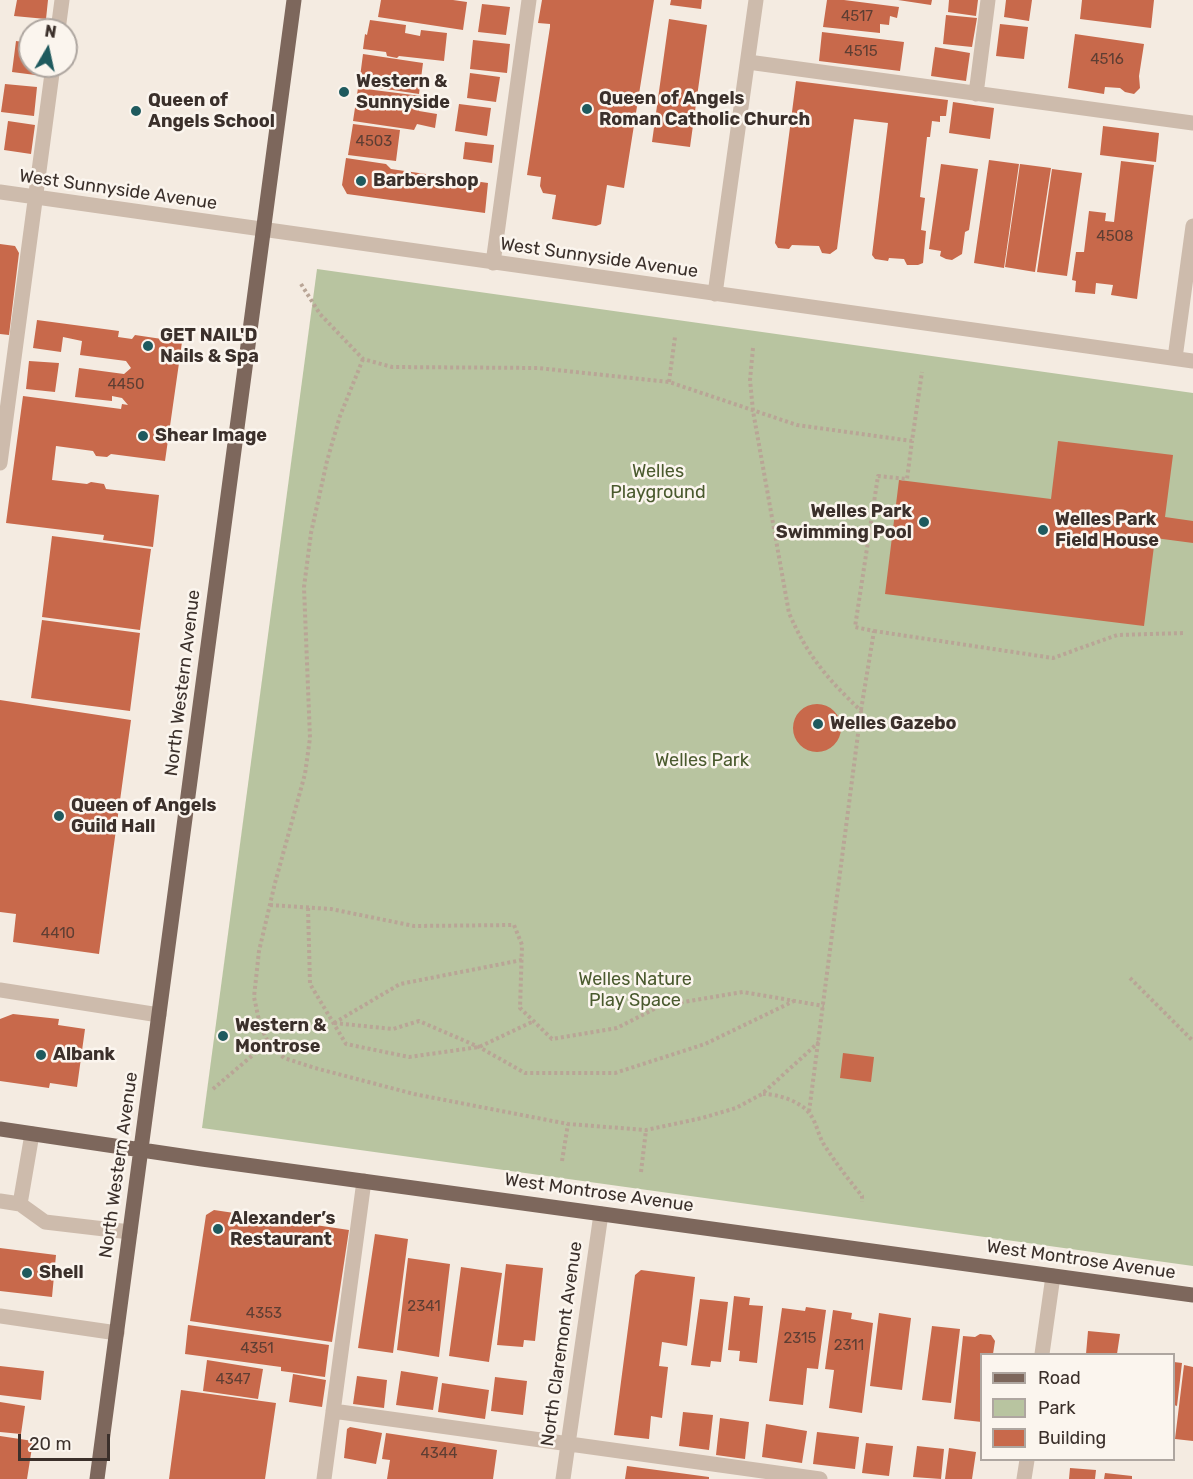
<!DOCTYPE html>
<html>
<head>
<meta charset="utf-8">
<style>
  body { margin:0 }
  #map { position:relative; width:1193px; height:1479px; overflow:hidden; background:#f4ebe1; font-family:Rubik,sans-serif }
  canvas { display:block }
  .legend { position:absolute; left:980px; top:1353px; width:195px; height:108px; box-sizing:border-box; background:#fbf5ee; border:2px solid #aea6a0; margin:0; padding:8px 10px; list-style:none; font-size:18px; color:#3b302b }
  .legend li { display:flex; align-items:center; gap:12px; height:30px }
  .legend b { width:30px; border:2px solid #aea6a0 }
  .north { position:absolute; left:18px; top:18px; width:60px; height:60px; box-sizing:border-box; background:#fbf5ee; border:2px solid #aea6a0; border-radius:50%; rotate:9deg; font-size:16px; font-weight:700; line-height:24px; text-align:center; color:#3b302b }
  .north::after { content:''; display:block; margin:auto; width:21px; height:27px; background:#1f5a5e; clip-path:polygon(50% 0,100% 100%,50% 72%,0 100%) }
  .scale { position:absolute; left:18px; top:1434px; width:92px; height:27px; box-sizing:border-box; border:3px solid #3b302b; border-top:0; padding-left:8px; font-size:18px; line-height:21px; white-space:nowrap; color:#3b302b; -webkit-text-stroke:4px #fbf5ee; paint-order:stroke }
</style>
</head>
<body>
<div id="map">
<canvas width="1193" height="1479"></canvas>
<ul class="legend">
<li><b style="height:8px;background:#7d675c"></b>Road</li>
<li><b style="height:16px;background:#b8c4a0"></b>Park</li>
<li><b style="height:16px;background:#c8694b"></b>Building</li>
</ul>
<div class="north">N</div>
<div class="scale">20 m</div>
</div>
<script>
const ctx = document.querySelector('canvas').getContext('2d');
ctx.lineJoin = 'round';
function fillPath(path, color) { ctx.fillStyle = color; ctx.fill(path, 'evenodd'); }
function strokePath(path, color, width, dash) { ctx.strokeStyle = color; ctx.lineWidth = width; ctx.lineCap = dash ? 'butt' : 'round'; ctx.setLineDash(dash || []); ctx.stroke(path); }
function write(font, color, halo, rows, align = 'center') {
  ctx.font = font + ' Rubik,sans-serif'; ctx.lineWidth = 5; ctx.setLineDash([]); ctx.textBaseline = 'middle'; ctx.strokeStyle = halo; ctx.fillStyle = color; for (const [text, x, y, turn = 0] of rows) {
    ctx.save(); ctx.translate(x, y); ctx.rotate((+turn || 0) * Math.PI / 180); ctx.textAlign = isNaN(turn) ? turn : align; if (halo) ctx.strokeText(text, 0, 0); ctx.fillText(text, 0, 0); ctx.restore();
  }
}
const green = new Path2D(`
  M317 269 1193 393V1266L202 1128Z`);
const building = new Path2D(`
  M17 0H48L46 19 14 16Z
  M381 0H453L467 2 463 30 378 17Z
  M542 0H654L624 188 607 185 601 224 596 226 552 219 556 195 543 193 540 186 541 177 527 175 550 27V24L538 23Z
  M671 0H702L701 9 670 5Z
  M827 0H844L899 7 897 18 890 16 889 25 880 24V33L823 27Z
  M898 0H932L931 5Z
  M949 0H978L976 16 948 12Z
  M1006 0H1032L1029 21 1004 17Z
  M1082 0H1154L1151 28 1080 19Z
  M482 4 510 7 506 35 478 32Z
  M946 15 977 18 972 47 943 44Z
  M669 19 707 25 690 147 652 142Z
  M370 20 406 25 405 33 420 36 421 30 447 33 444 61 399 56 397 58 387 56 386 52 363 49 365 34 367 35Z
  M1000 24 1028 27 1024 59 996 56Z
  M822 32 904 42 900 71 819 61Z
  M1075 34 1144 44 1139 76 1140 88 1134 94 1125 92 1120 88 1105 87 1104 94 1068 88Z
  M473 40 510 44 507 73 470 69Z
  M16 41 30 43V66H44L43 76 12 72Z
  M935 47 970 53 966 81 931 76Z
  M363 54 423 63 419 94 359 85Z
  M470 73 500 77 496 102 467 98Z
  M796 81 948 100 946 116H940V122L932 121 930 137H927L920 197 925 198 921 230 926 231 923 263 918 265H907L904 259 889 258 888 261 875 259 872 255 888 123 854 119 837 249 830 254 822 253 819 246 792 245 789 249 778 248 775 243Z
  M5 84 37 87 34 116 1 112Z
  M358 88 421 96 419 111 437 114 435 128 417 124 414 130 353 121Z
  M953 102 994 108 990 139 949 133Z
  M459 104 491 108 487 136 455 131Z
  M8 121 35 125 31 154 4 150Z
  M353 124 400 130 396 161 348 155Z
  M1103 126 1159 133 1156 162 1100 155Z
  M465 142 494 145 492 163 463 159Z
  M346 158 386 164 391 169 488 183 485 213 347 194 342 185Z
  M989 160 1019 164 1004 268 974 263Z
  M1121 161 1154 165 1137 299 1111 295 1113 285 1096 283 1095 294 1075 292 1076 281 1072 280 1076 252H1084L1089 211 1106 213 1105 221 1114 222Z
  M941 164 978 169 969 230 965 232 962 254 952 260 946 259 940 256 941 251 929 249Z
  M1020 164 1051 168 1035 272 1005 267Z
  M1052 169 1082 173 1067 276 1037 272Z
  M0 244 15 246 19 253 9 335 0 334Z
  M37 320 119 331 118 337 132 339 135 335 182 342 165 461 111 454 107 457 96 456 93 451 56 446 52 480 87 484 91 482 104 484 106 489 159 495 153 547 103 540 104 535 6 523 23 396 121 409 122 404 128 405 122 398 112 396V401L75 397 79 368 124 374 131 368 126 361 80 355 82 341 63 337 61 352 33 348Z
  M29 361 59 363 55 392 26 389Z
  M1058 441 1173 455 1165 517 1193 521V543L1155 538 1144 626 885 594 899 480 1051 499Z
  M52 536 151 549 140 630 42 617Z
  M42 620 140 633 130 711 31 698Z
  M0 700 131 720 99 954 13 942 16 914 0 912Z
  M793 728a24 24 0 1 1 48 0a24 24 0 1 1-48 0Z
  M13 1014 59 1019 58 1025 85 1029 77 1087 50 1083 49 1088 0 1081V1019Z
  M843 1053 874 1057 871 1082 840 1078Z
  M214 1210 349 1230 332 1342 190 1321 206 1215Z
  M375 1234 408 1239 393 1353 358 1348Z
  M0 1248 56 1255 52 1297 0 1291Z
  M408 1258 450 1264 439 1357 397 1350Z
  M506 1264 543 1268 535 1341 524 1340 523 1347 497 1345Z
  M461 1267 502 1273 489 1362 449 1356Z
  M641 1270 695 1277 687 1346 662 1342 659 1366 668 1367 662 1418 651 1416 649 1439 614 1435 635 1275Z
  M734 1296 750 1298 749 1305 763 1306 757 1363 739 1361 740 1351 728 1350Z
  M700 1299 728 1302 721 1362 711 1361 710 1367 691 1365Z
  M806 1307 826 1310 818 1369 807 1368 803 1405 769 1401 782 1308 805 1311Z
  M833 1310 852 1313 851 1319 873 1323 862 1413 829 1408 834 1370 825 1369Z
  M879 1313 911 1318 902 1390 870 1386Z
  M188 1325 329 1345 325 1377 281 1371V1367L185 1354Z
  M932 1326 960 1329 951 1403 922 1400Z
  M1088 1331 1120 1334 1117 1354H1086Z
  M980 1334 991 1335 995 1341 993 1354H982V1422L954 1419 963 1336 975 1337Z
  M207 1360 263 1369 258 1399 203 1391Z
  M1174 1362 1182 1363 1177 1406 1174 1405Z
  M1184 1365 1193 1367V1441L1175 1439Z
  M0 1366 44 1371 41 1400 0 1395Z
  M401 1371 438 1377 433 1410 396 1405Z
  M293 1374 326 1380 322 1407 289 1402Z
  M357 1376 387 1380 384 1408 353 1404Z
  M495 1377 527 1381 523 1415 491 1411Z
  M442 1383 489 1390 485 1419 438 1412Z
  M181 1390 276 1403 265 1479H169Z
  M0 1402 25 1406 21 1434 0 1432Z
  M683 1412 713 1415 709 1450 679 1446Z
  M720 1418 749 1422 745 1459 716 1455Z
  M766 1424 807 1431 802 1463 762 1457Z
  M350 1427 382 1433 376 1464 344 1458 347 1429Z
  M817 1432 859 1437 855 1469 813 1464Z
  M386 1433 497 1450 493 1479H387L390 1460 382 1459Z
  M0 1436 33 1441 27 1479H0Z
  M866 1443 893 1446 889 1476 862 1473Z
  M917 1446 944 1449 941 1479 913 1477Z
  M949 1448 976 1452 972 1479H945Z
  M627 1466 709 1477V1479H625Z
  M1070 1468 1096 1470 1095 1479H1069Z
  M1105 1473 1132 1476V1479H1104Z`);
const path = new Path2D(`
  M301 284 320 314 363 359 392 367 538 368 669 382 797 425 912 441 922 372
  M753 348 750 380 753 411 789 613C808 657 827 678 861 711L809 1112
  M363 359 340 416 327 461 311 533 304 587 310 738 305 774 275 883 259 951 254 997 260 1025 268 1042 284 1058 315 1068 414 1094 568 1124 646 1130 702 1118 736 1108 762 1094 819 1042
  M669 382 675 337
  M874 631 1053 658 1117 635 1185 633
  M861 710 874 631 855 627 878 476 907 479 912 441
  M270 905 331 909 414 926 514 925 522 945 520 1008 552 1039 617 1028 660 1006 743 992 824 1006
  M308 908 310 984 346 1044 409 1057 479 1047 534 1021
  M1130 978 1193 1041
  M334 1023 393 1029 419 1021 479 1047 525 1073H615L705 1044 794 1001
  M334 1023 400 984 522 960
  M213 1089 267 1043
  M763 1094C777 1094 800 1101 809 1113 816 1121 818 1134 823 1143 835 1162 848 1179 862 1196V1202
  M562 1161 568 1124
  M641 1172 646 1130`);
const minor = new Path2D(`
  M58 30 62 0
  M748 62 1193 123
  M976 94 988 0
  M0 192 1193 361
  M493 263 529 0
  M715 294 756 0
  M1175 358 1193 226
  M0 463 53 66
  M0 990 159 1015
  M0 1201 20 1204 32 1134
  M20 1204 45 1222 130 1232
  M0 1316 117 1333
  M1042 1354 1053 1276
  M333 1411 820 1479
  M324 1479 364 1181
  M563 1479 601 1214
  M1024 1479 1027 1460`);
const major = new Path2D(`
  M0 1129 202 1159 1193 1295
  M97 1479 294 0`);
const markers = [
  [344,92,6,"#1f5a5e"],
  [587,109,6,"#1f5a5e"],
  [136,111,6,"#1f5a5e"],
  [361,181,6,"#1f5a5e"],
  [148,346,6,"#1f5a5e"],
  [143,436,6,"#1f5a5e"],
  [924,522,6,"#1f5a5e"],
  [1043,530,6,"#1f5a5e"],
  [818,724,6,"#1f5a5e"],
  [59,816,6,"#1f5a5e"],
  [223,1036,6,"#1f5a5e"],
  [41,1055,6,"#1f5a5e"],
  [218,1229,6,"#1f5a5e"],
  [27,1273,6,"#1f5a5e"]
];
const numberNames = [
  ["4517",857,17],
  ["4515",861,52],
  ["4516",1107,60],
  ["4503",374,142],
  ["4508",1115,237],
  ["4450",126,385],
  ["4410",58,934],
  ["2341",424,1307],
  ["4353",264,1314],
  ["2315",800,1339],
  ["2311",849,1346],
  ["4351",257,1349],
  ["4347",233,1380],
  ["4344",439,1454]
];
const poiNames = [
  ["Western &",356,82],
  ["Sunnyside",356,103],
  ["Queen of Angels",599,99],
  ["Roman Catholic Church",599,120],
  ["Queen of",148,101],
  ["Angels School",148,122],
  ["Barbershop",373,181],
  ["GET NAIL'D",160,336],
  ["Nails & Spa",160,357],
  ["Shear Image",155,436],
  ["Welles Park",912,512,"right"],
  ["Swimming Pool",912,533,"right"],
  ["Welles Park",1055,520],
  ["Field House",1055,541],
  ["Welles Gazebo",830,724],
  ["Queen of Angels",71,806],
  ["Guild Hall",71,827],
  ["Western &",235,1026],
  ["Montrose",235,1047],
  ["Albank",53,1055],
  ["Alexander’s",230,1219],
  ["Restaurant",230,1240],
  ["Shell",39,1273]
];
const streetNames = [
  ["West Sunnyside Avenue",118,190,8],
  ["West Sunnyside Avenue",599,258,8],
  ["North Western Avenue",183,683,-83],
  ["North Western Avenue",119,1165,-82],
  ["West Montrose Avenue",599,1193,8],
  ["West Montrose Avenue",1081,1260,8],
  ["North Claremont Avenue",562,1344,-82]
];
const parkNames = [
  ["Welles",658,472],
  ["Playground",658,493],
  ["Welles Park",702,761],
  ["Welles Nature",635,980],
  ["Play Space",635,1001]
];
fillPath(green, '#b8c4a0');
fillPath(building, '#c8694b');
strokePath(path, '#b9a596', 4, [3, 3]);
strokePath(minor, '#cdbbac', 15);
strokePath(major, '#7d675c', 15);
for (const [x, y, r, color] of markers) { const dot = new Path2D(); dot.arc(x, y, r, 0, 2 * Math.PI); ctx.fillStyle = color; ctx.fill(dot); strokePath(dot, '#fbf5ee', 2); }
write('15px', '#5e3e33', null, numberNames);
write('bold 18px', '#3b302b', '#fbf5ee', poiNames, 'left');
write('18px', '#3b302b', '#fbf5ee', streetNames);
write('18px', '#4a5a2e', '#fbf5ee', parkNames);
</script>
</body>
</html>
